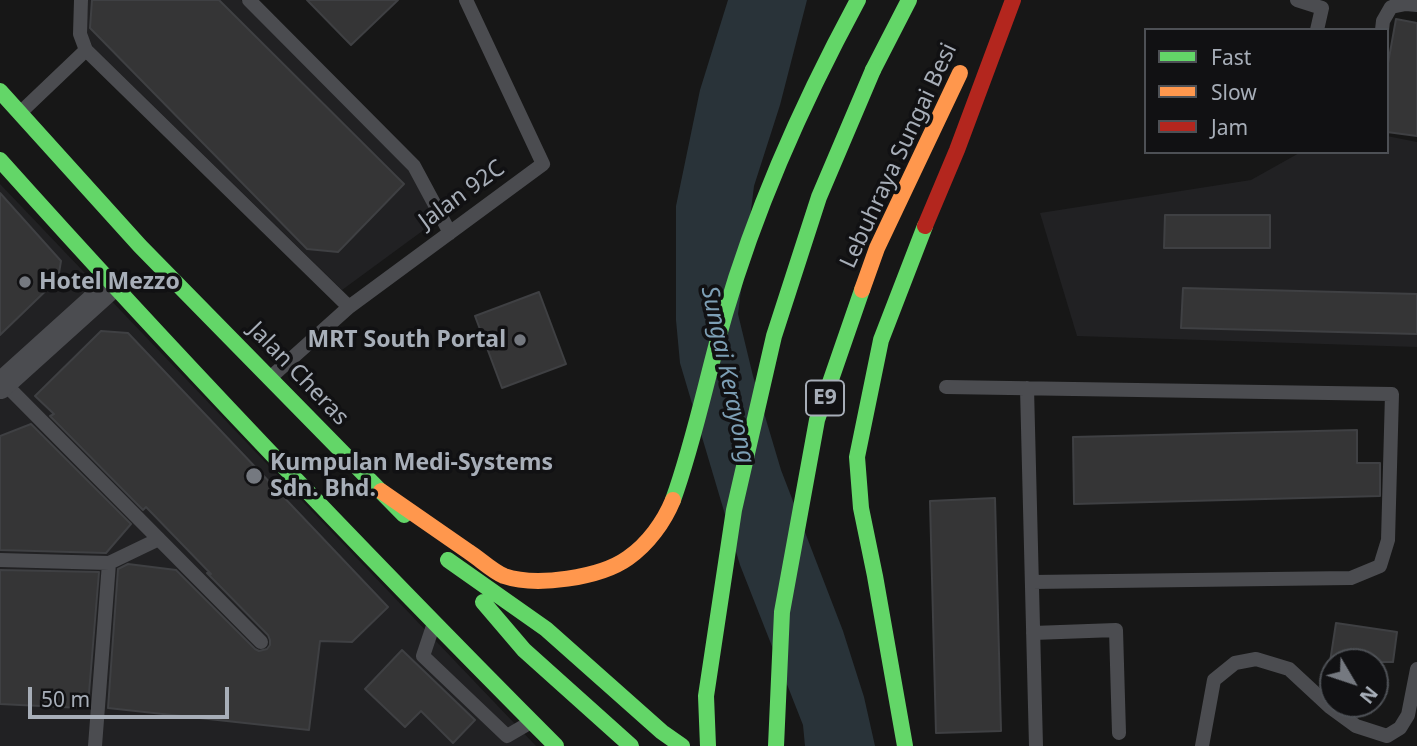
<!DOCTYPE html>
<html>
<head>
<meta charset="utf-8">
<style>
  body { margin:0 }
  #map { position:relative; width:1417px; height:746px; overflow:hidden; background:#171717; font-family:"Noto Sans",sans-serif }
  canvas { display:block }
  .legend { position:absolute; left:1144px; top:28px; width:245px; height:126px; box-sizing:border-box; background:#111113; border:2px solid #4d5055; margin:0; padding:9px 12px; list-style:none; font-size:21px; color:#a7aeb8 }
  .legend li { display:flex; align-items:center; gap:14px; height:35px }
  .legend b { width:35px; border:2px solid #4d5055 }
  .north { position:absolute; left:1319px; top:648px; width:70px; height:70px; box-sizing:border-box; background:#111113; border:2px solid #4d5055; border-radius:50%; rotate:129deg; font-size:19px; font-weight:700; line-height:28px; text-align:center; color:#a7aeb8 }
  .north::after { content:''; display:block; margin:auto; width:24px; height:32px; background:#757980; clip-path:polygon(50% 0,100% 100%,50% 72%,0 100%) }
  .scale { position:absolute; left:28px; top:687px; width:201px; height:32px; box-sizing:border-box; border:4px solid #a7aeb8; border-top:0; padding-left:9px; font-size:21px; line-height:24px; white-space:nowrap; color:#a7aeb8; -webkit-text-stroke:5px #111113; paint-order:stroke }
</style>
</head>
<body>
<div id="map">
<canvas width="1417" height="746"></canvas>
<ul class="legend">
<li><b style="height:9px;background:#63d668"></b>Fast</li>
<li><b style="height:9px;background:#ff974d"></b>Slow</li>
<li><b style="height:9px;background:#b3261e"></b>Jam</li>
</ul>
<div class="north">N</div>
<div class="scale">50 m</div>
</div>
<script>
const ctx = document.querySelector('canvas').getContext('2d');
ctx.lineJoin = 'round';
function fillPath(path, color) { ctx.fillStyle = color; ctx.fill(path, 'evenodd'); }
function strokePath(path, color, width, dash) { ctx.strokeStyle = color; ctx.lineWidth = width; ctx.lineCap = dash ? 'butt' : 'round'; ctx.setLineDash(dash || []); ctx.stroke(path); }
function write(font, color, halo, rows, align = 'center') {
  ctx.font = font + ' "Noto Sans",sans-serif'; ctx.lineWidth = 7; ctx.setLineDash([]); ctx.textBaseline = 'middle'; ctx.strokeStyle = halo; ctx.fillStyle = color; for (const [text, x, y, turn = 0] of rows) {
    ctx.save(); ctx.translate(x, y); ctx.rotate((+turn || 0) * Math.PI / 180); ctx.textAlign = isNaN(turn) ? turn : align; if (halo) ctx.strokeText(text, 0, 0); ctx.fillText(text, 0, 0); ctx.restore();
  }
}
const built = new Path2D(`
  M88 0H241L409 169 436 221 342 290 93 47 86 33Z
  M1387 136 1417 142V347L1077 336 1040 213 1251 180 1301 152H1387Z
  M0 184 536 746H0Z`);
const water = new Path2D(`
  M728 0H807L780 105 754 186 738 314 753 376 781 470 843 631 864 697 875 746H805L803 725 740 565 680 363 676 320V206L700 90Z`);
const building = new Path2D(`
  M92 0H219L404 184 338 252 307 249 90 28Z
  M307 0H398L351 45Z
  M1396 19 1417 23V136L1387 132V69Z
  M0 193 61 261 58 279 0 335Z
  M1165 215H1270V248H1164Z
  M1183 288 1417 294V334L1181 328Z
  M539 292 566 364 502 388 475 316Z
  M101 331 128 333 388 607 352 642 320 641 309 730 108 708 118 569 128 564 176 570 255 649 259 651 267 649 270 645V640L268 635 207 573 211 574 146 507 143 510 50 416 54 414 35 396Z
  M31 424 131 524 106 553 0 550V436Z
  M1357 430V463H1380V496L1074 504 1073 437Z
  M995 498 1001 731 936 733 930 501Z
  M0 570 99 572 88 705H82V708L0 704Z
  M1336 623 1397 632 1393 662H1330Z
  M402 650 475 720 453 743 421 711 405 727 365 689Z`);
const lane = new Path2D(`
  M81 0 80 34 86 50 349 307
  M249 0 414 166 450 233
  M1297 0 1322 8 1317 30
  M1382 30 1383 21 1391 7 1406 4 1417 5
  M22 111 86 50
  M271 377 349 307 543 164 466 0
  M4 383 261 642
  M946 387 1392 394 1388 540 1380 566 1351 578 1032 582
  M1027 388 1036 746
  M0 560 109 563
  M433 626 423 656 507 736 531 722
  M1033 633 1116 630 1119 733
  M95 746 109 563 159 539
  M1202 746 1214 680 1235 663 1256 659 1289 669 1330 707 1356 726 1387 736 1400 728 1408 715 1417 669`);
const street = new Path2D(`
  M0 386 112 285`);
const fast = new Path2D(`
  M873 70 909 0
  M0 91 140 246 404 515
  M0 160C180 361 366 555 556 746
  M673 500C695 439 707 376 725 314 756 207 805 98 858 0
  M448 560 546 629 662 732 682 746
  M483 602 524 650 631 746
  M905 746 875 576 861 508 857 457 881 340 925 226`);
const slow = new Path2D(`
  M381 491C410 511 440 532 469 552 480 559 492 571 504 576 536 587 600 578 628 558 648 544 664 522 673 500`);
const jam = new Path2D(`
  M925 226 957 150 1013 0`);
const fastBridge = new Path2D(`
  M708 746 706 696 734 510 774 336 819 197 873 70
  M776 746 782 612 817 420 862 290`);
const slowBridge = new Path2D(`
  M862 290 877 248 960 73`);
const markers = [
  [25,282,7,"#757980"],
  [520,340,7,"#757980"],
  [254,476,9,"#757980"]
];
const shields = [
  [825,398,38]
];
const shieldNames = [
  ["E9",825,398]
];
const streetNames = [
  ["Lebuhraya Sungai Besi",899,156,-65],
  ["Jalan 92C",462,195,-36],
  ["Jalan Cheras",298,374,46]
];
const poiNames = [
  ["Hotel Mezzo",39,282],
  ["MRT South Portal",506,340,"right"],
  ["Kumpulan Medi-Systems",270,463],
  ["Sdn. Bhd.",270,489]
];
const waterNames = [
  ["Sungai Kerayong",727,375,78]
];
fillPath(built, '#212123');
fillPath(water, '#293339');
fillPath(building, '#353536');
strokePath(building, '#3f4043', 2);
strokePath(lane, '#4b4c50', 14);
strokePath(street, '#4b4c50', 26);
strokePath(fast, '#63d668', 16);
strokePath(slow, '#ff974d', 16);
strokePath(jam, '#b3261e', 16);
strokePath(fastBridge, '#63d668', 16);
strokePath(slowBridge, '#ff974d', 16);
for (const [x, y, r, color] of markers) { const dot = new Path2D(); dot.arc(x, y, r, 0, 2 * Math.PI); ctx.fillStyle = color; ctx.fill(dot); strokePath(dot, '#111113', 2.5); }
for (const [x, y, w] of shields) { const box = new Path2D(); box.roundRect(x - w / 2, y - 17.5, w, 35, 5); ctx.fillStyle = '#111113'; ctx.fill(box); strokePath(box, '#a7aeb8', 2); }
write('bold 21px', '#a7aeb8', null, shieldNames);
write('23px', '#a7aeb8', '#111113', streetNames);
write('bold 23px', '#a7aeb8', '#111113', poiNames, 'left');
write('italic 24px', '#7d9fb5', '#111113', waterNames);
</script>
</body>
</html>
